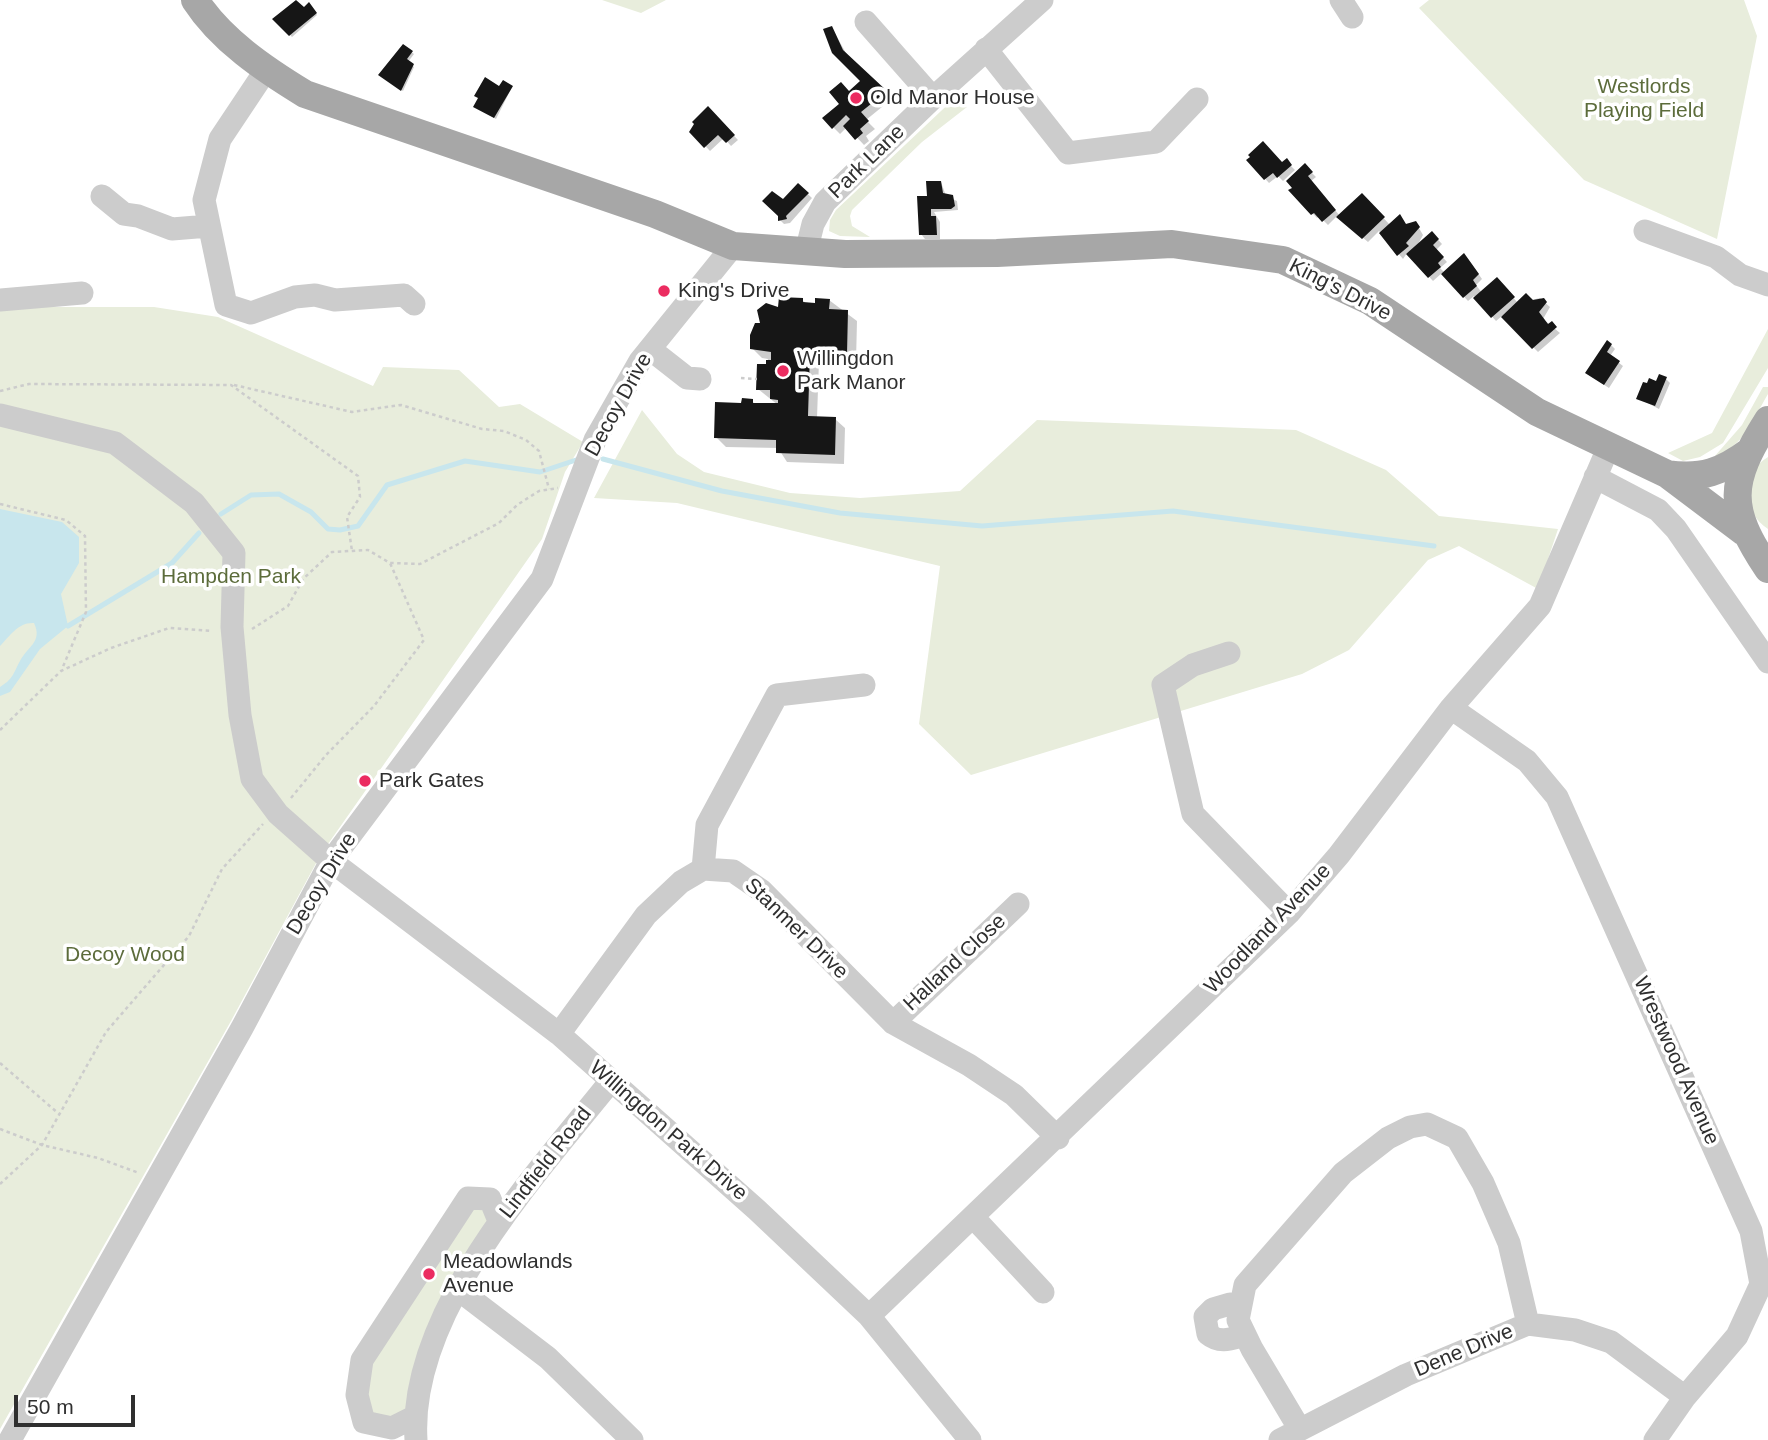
<!DOCTYPE html>
<html>
<head>
<meta charset="utf-8">
<style>
  body { margin:0 }
  #map { position:relative; width:1768px; height:1440px; overflow:hidden; background:#fff; font-family:Helvetica,sans-serif }
  canvas { display:block }
  .scale { position:absolute; left:14px; top:1395px; width:121px; height:32px; box-sizing:border-box; border:4px solid #2f2f2f; border-top:0; padding-left:9px; font-size:21px; line-height:24px; white-space:nowrap; color:#2f2f2f; -webkit-text-stroke:5px #fff; paint-order:stroke }
</style>
</head>
<body>
<div id="map">
<canvas width="1768" height="1440"></canvas>
<div class="scale">50 m</div>
</div>
<script>
const ctx = document.querySelector('canvas').getContext('2d');
ctx.lineJoin = 'round';
function fillPath(path, color) { ctx.fillStyle = color; ctx.fill(path, 'evenodd'); }
function strokePath(path, color, width, dash) { ctx.strokeStyle = color; ctx.lineWidth = width; ctx.lineCap = dash ? 'butt' : 'round'; ctx.setLineDash(dash || []); ctx.stroke(path); }
function write(font, color, halo, rows, align = 'center') {
  ctx.font = font + ' Helvetica,sans-serif'; ctx.lineWidth = 7; ctx.setLineDash([]); ctx.textBaseline = 'middle'; ctx.strokeStyle = halo; ctx.fillStyle = color; for (const [text, x, y, turn = 0] of rows) {
    ctx.save(); ctx.translate(x, y); ctx.rotate((+turn || 0) * Math.PI / 180); ctx.textAlign = isNaN(turn) ? turn : align; if (halo) ctx.strokeText(text, 0, 0); ctx.fillText(text, 0, 0); ctx.restore();
  }
}
const green = new Path2D(`
  M602 0H666L641 13Z
  M1429 0H1744L1757 36 1717 239 1584 180 1419 8Z
  M958 95 967 107 922 142 852 210 850 216 852 226 870 237 840 236 829 231 830 220 836 210Z
  M0 307H154L218 317 373 386 383 367 459 370 499 407 520 404 583 442 565 472 542 539 321 854 231 1021 0 1429Z
  M1768 329V368L1723 443 1700 457 1683 461 1668 453 1712 433Z
  M1763 387H1768V394C1752 421 1745 445 1714 457L1742 425Z
  M642 410 677 454 704 472 790 493 860 498 960 491 1037 420 1296 430 1386 470 1439 516 1558 529 1538 589 1459 546 1428 560 1349 650 1302 674 971 775 919 724 940 566 677 503 594 498Z
  M1768 457V529C1742 512 1739 474 1768 457Z
  M468 1198 499 1221 459 1290 414 1417 364 1422 362 1360Z`);
const water = new Path2D(`
  M0 509 62 522 79 537V563L61 594 68 626 40 649 10 692 0 696V687C13 679 13 674 20 661 27 647 43 642 34 623 18 622 10 636 0 646Z`);
const shadow = new Path2D(`
  M309 5 317 15 292 37 275 19Z
  M832 28 847 55 893 98 866 120 875 129 866 136 869 141 864 145 847 127 840 134 824 118 863 81 834 52Z
  M403 46 414 54 408 62 414 67 403 91 381 74Z
  M512 87 496 119 477 108 500 88Z
  M708 108 738 140 731 146 724 138 710 151 692 132Z
  M1249 161 1282 164 1286 161 1295 170 1283 181 1278 176 1269 183Z
  M1305 166 1316 177 1311 181 1340 216 1362 195 1390 225 1416 223 1423 235 1417 246 1432 233 1442 244 1436 250 1447 262 1440 268 1445 273 1468 259 1482 279 1476 285 1482 293 1497 280 1518 303 1540 298 1550 307 1543 319 1560 333 1538 352 1502 316 1496 321 1474 296 1468 301 1442 273 1433 281 1407 253 1403 259 1379 231 1368 242 1337 216 1328 225 1319 216 1317 218 1291 191Z
  M941 182 946 196 957 201 958 210 934 212 940 222V239H925L921 234 929 198Z
  M798 185 812 198 790 223 784 224 780 220 783 202Z
  M802 300 807 304 816 305 829 300 857 321 856 362 819 361 817 418 835 419 845 428 844 464 787 462 778 448 726 447 716 437 743 405 752 401 756 405H778L758 389 768 359 762 358 752 348 762 325 780 310Z
  M1611 345 1615 349 1610 356 1623 366 1609 388 1592 377Z
  M1666 379 1670 383 1659 409 1638 398Z`);
const stream = new Path2D(`
  M603 459 722 491 840 513 982 526 1173 511 1434 546
  M221 514 251 495 279 494 311 512 328 529 340 530 358 526 387 485 465 461 540 472 576 460
  M68 626 172 563 199 533`);
const building = new Path2D(`
  M296 0 304 7 309 2 317 13 289 36 272 19Z
  M832 26 843 50 887 91 861 112 869 121 860 129 863 133 855 140 843 126 850 119 846 115 832 129 822 118 839 104 829 92 841 82 849 91 860 81 832 53 823 29Z
  M403 44 413 51 407 59 414 64 401 91 378 75Z
  M485 77 499 86 503 80 513 86 494 118 473 107 478 98 474 96Z
  M708 106 735 135 726 143 718 135 704 148 689 132 694 124 692 122Z
  M1263 141 1282 162 1287 158 1292 165 1277 178 1273 173 1264 180 1246 160 1250 157 1248 155Z
  M1305 163 1313 172 1308 176 1336 210 1322 222 1314 213 1311 215 1288 190 1292 188 1286 181Z
  M926 181H941L943 193 953 195 955 206 951 209H931V216H936L937 235H919L917 196H927Z
  M798 183 809 193 786 216 787 219 778 221V216L762 201 772 191 783 199Z
  M1362 193 1385 217 1362 239 1336 217Z
  M1400 214 1406 224 1416 221 1420 227 1406 243 1409 246 1397 256 1379 233Z
  M1432 231 1439 239 1433 245 1444 257 1438 263 1441 267 1428 278 1406 254Z
  M1464 253 1479 274 1473 280 1477 286 1463 298 1441 274Z
  M1497 277 1515 297 1491 318 1473 298Z
  M1526 293 1533 300 1544 298 1547 302 1539 312 1548 324 1552 321 1557 327 1532 349 1501 317Z
  M779 297 803 298V302L815 303V298L830 299 829 309 848 310 847 354 810 353 808 416 836 417 835 455 776 453V440L714 438 715 402 741 403 742 398 753 399V403H778V400L770 399V390H756L757 364H766V360H771V352L750 349V335L755 323H760L757 310 766 303 778 307Z
  M1607 340 1612 344 1607 352 1620 361 1604 385 1585 373Z
  M1659 374 1667 377 1655 406 1636 399 1643 382 1647 383 1649 378 1656 381Z`);
const path = new Path2D(`
  M741 378 757 379
  M234 385 352 412 401 405 482 429 504 431 526 440 539 451 549 489
  M0 391 29 384 231 385 358 476 360 497 347 517 352 551
  M0 504 66 520 85 536 86 612 62 669
  M252 629 288 606 303 579 332 552 368 550 390 563 420 564 499 523 517 505 539 491 558 488
  M0 730 61 671 111 648 169 628 212 631
  M291 798 326 755 374 706 424 640 390 563
  M0 1063 59 1114
  M0 1129 42 1145 98 1158 139 1173
  M0 1184 42 1145 106 1032 189 936 222 869 263 824`);
const minor = new Path2D(`
  M1341 0 1352 17
  M866 22 933 98
  M986 49 1068 153 1156 142 1197 99
  M266 70 220 139 204 200 226 305 251 313 295 297 315 295 335 300 404 295 414 304
  M102 196 124 214 138 216 172 229 209 226
  M1645 231 1716 257 1740 275 1768 285
  M806 252 813 224 825 202 933 98 1042 0
  M0 300 82 293
  M650 349 687 378 700 379
  M0 415 115 443 194 503 234 553 232 627 240 715 252 779 278 814 331 861 559 1034 757 1210 869 1316 970 1440
  M1595 477 1658 510 1676 529 1768 662
  M1229 653 1193 665 1163 685 1193 814 1289 913
  M1451 708 1527 761 1557 797 1751 1231 1761 1284 1737 1336 1685 1397 1655 1440
  M703 869 707 825 777 695 864 685
  M893 1023 1018 904
  M559 1034 646 915 681 882 703 869 733 871 762 891 893 1023 969 1065 1014 1095 1058 1138
  M974 1218 1043 1292
  M459 1290 548 1358 632 1440
  M1239 1309 1230 1304 1213 1309 1205 1317 1208 1334C1220 1344 1231 1339 1245 1335
  M869 1316 1289 913 1339 855 1451 708 1540 606 1609 446
  M414 1417 392 1428 364 1422 357 1395 362 1360 468 1198 490 1199 499 1221
  M1299 1428 1252 1349 1238 1320 1245 1285 1343 1173 1388 1138 1410 1127 1427 1124 1457 1138 1483 1183 1509 1243 1528 1324
  M10 1440 242 1028 331 861 542 579 595 440 640 361 733 246
  M416 1440C408 1312 535 1176 610 1082
  M1280 1440 1406 1375 1528 1324 1575 1330 1611 1342 1685 1397`);
const major = new Path2D(`
  M195 0C221 40 264 69 305 94L655 214 733 246 845 254 997 253 1172 244 1283 260 1370 301 1537 412 1667 474 1744 532
  M1768 420C1728 483 1727 508 1768 569
  M1667 474C1702 479 1722 472 1750 451`);
const markers = [
  [856,98,7,"#eb2c60"],
  [664,291,7,"#eb2c60"],
  [783,371,7,"#eb2c60"],
  [365,781,7,"#eb2c60"],
  [429,1274,7,"#eb2c60"]
];
const parkNames = [
  ["Westlords",1644,87],
  ["Playing Field",1644,111],
  ["Hampden Park",231,577],
  ["Decoy Wood",125,955]
];
const poiNames = [
  ["Old Manor House",870,98],
  ["King's Drive",678,291],
  ["Willingdon",797,359],
  ["Park Manor",797,383],
  ["Park Gates",379,781],
  ["Meadowlands",443,1262],
  ["Avenue",443,1286]
];
const streetNames = [
  ["Park Lane",867,162,-44],
  ["King's Drive",1340,290,27],
  ["Decoy Drive",619,405,-61],
  ["Decoy Drive",322,884,-59],
  ["Stanmer Drive",796,929,44],
  ["Woodland Avenue",1268,929,-46],
  ["Halland Close",955,963,-43],
  ["Wrestwood Avenue",1676,1061,66],
  ["Willingdon Park Drive",668,1131,41],
  ["Lindfield Road",546,1163,-52],
  ["Dene Drive",1464,1351,-23]
];
fillPath(green, '#e8eddc');
fillPath(water, '#c8e6ed');
fillPath(shadow, '#0003');
strokePath(stream, '#c8e6ed', 5);
fillPath(building, '#161616');
strokePath(path, '#ccc', 2.5, [3.5, 3.5]);
strokePath(minor, '#ccc', 23);
strokePath(major, '#a7a7a7', 28);
for (const [x, y, r, color] of markers) { const dot = new Path2D(); dot.arc(x, y, r, 0, 2 * Math.PI); ctx.fillStyle = color; ctx.fill(dot); strokePath(dot, '#fff', 2.5); }
write('21px', '#5c6c3b', '#fff', parkNames);
write('21px', '#2f2f2f', '#fff', poiNames, 'left');
write('21px', '#2f2f2f', '#fff', streetNames);
</script>
</body>
</html>
